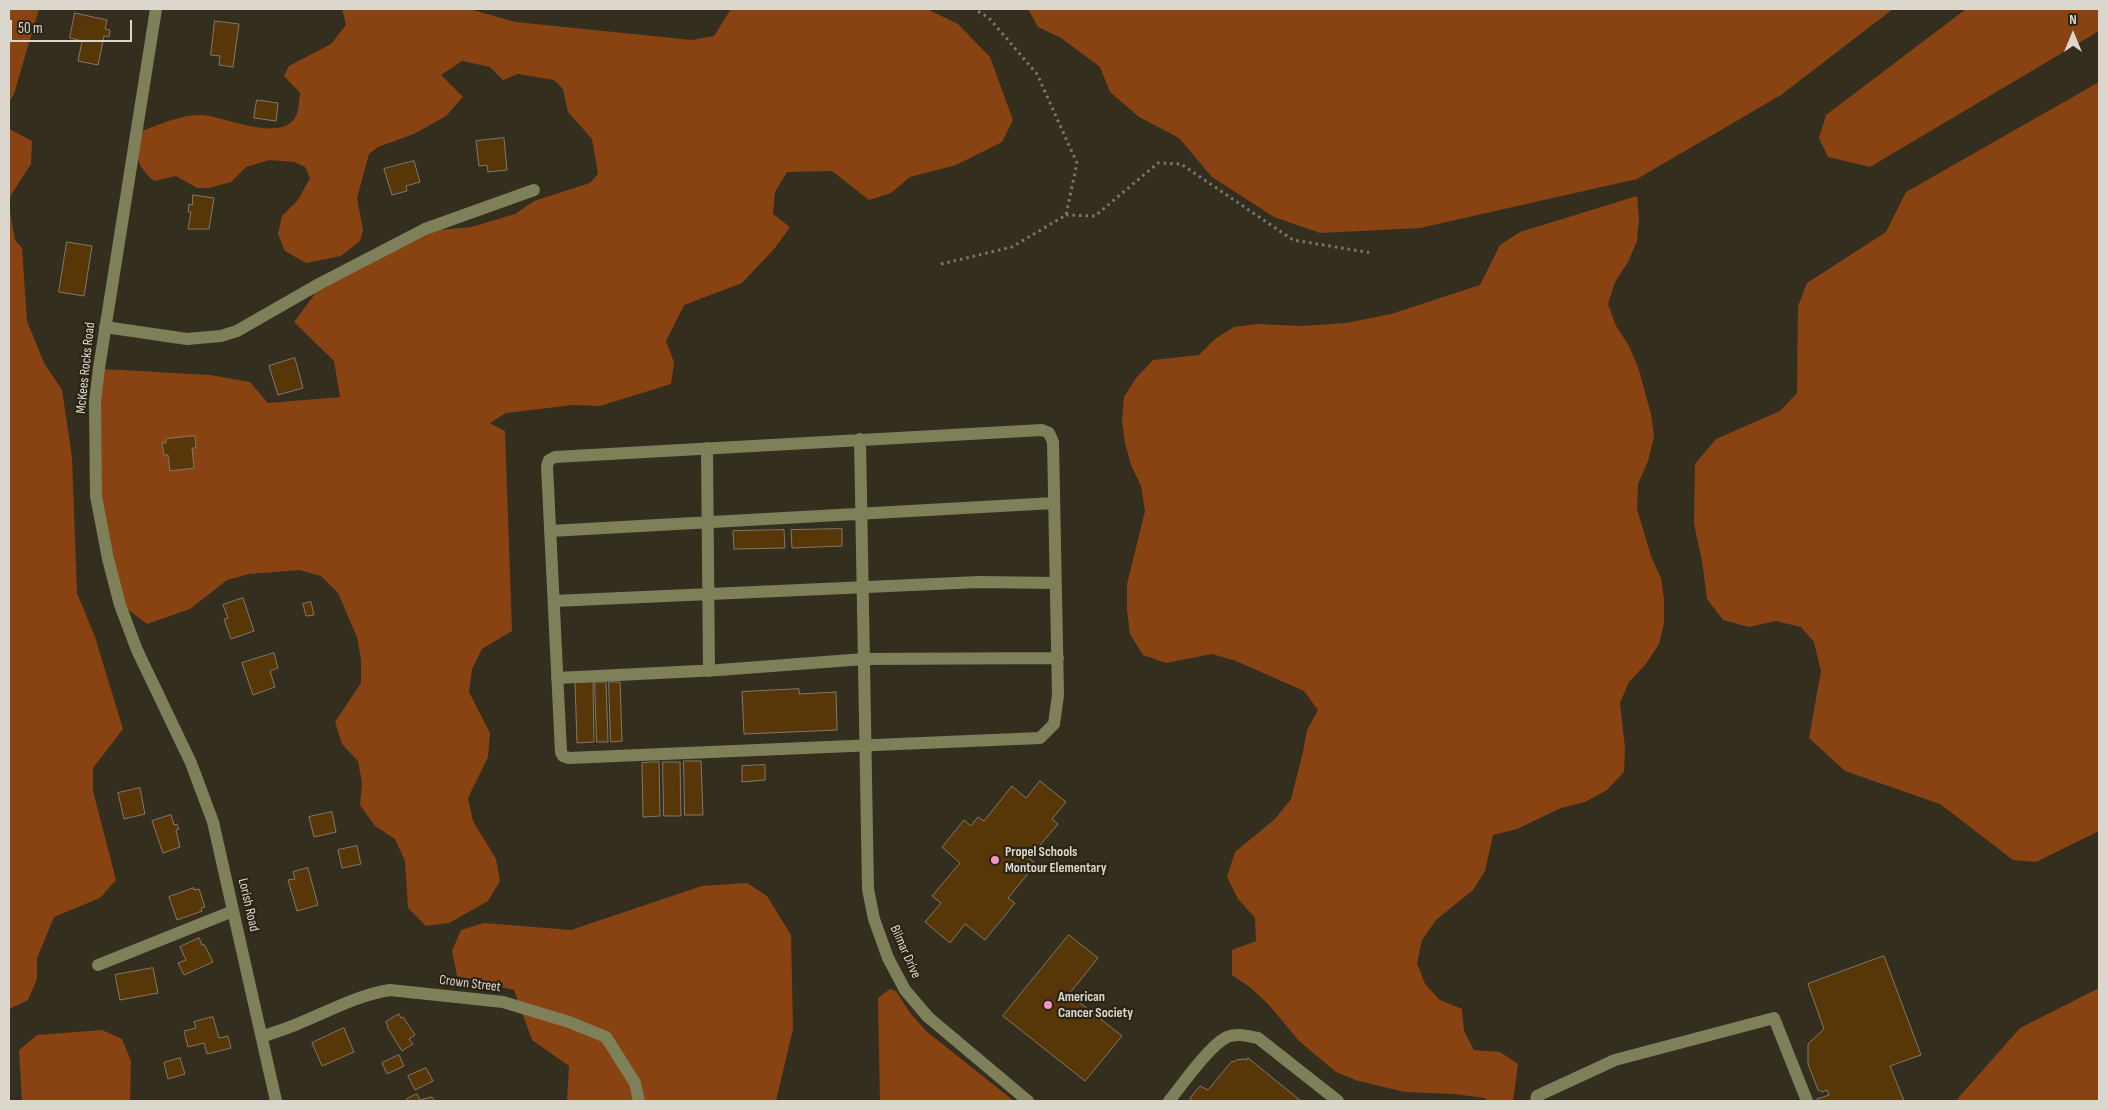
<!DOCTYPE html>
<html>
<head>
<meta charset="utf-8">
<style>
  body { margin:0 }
  #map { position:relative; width:2108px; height:1110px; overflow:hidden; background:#342e1e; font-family:"Sofia Sans Condensed",sans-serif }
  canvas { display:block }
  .frame { position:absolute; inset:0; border:10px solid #dbd7cd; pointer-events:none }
  .north { position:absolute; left:2048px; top:10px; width:50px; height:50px; -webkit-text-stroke:4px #2a2415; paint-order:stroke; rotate:0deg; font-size:14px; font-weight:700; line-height:20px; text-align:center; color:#dbd7cd }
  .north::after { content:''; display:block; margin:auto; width:18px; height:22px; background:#dbd7cd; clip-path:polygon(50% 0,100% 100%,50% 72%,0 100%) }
  .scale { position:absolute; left:10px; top:20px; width:122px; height:22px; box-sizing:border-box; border:2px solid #dbd7cd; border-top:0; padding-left:6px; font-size:15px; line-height:18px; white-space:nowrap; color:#dbd7cd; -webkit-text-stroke:4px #2a2415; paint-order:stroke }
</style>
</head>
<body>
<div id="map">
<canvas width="2108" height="1110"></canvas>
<div class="frame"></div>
<div class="north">N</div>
<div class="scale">50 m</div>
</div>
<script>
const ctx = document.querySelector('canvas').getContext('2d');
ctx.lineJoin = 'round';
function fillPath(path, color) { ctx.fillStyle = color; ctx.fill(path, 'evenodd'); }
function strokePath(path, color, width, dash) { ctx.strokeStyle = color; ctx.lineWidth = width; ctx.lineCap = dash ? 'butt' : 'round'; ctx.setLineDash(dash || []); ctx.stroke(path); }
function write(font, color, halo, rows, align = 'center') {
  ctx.font = font + ' "Sofia Sans Condensed",sans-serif'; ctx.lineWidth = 4.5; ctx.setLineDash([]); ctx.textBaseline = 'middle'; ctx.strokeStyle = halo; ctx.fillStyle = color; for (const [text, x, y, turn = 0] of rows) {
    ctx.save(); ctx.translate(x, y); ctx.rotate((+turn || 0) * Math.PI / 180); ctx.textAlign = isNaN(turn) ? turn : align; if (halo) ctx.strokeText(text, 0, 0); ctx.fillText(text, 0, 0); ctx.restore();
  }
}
const green = new Path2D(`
  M9 9H39L14 94 9 102Z
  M342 9H469L516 22 692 40 714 36 731 9H927L958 24 990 57 1013 120 1002 142 956 165 910 177 891 193 869 200 832 171 787 172 775 192 773 214 790 227 775 248 742 283 684 305 666 341 674 362 671 384 600 406 573 405 506 413 490 423 505 431 512 631 482 649 472 669 469 692 490 733 488 757 468 798 473 821 496 859 500 881 488 901 449 923 426 926 408 908 405 861 395 839 375 826 360 805 362 783 358 761 342 744 335 722 361 683V660L357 637 338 593 321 576 299 570 249 574 227 580 190 609 147 624 123 606 99 496 97 435 103 369 210 375 250 382 268 403 340 397 334 361 294 322 320 287 428 231 471 227 515 214 534 201 590 183 598 174 592 139 568 112 563 89 554 80 518 74 503 80 490 67 462 61 441 75 463 97 446 116 414 134 378 147 369 154 357 198 363 230 360 241 341 256 306 263 285 251 278 234 282 216 298 200 310 178 305 167 294 162 269 160 246 167 231 182 209 188H197L176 176 154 181C135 164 136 156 139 132 159 125 181 114 202 115 224 116 282 144 296 116 299 110 299 100 300 93L284 76 289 66 331 44 346 25Z
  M1028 9H1893L1781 95 1637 179 1420 228 1320 233 1274 217 1212 177 1179 138 1139 117 1110 92 1100 67 1061 38 1038 27Z
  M1966 9H2099V31L1870 167 1828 157 1819 138 1826 115Z
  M2099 82V831L2036 862 2013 860 1940 804 1845 771 1809 738 1821 671 1814 642 1801 627 1776 621 1749 627 1723 620 1707 599 1702 561 1694 524 1695 464 1716 439 1780 411 1797 393 1798 306 1807 283 1886 232 1906 192Z
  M9 129 32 141 31 164 11 195 9 206 15 240 22 248 27 321 44 363 62 390 72 457 77 593 95 637 123 729 93 768V791L116 880 100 898 54 917 37 958V979L28 1000 9 1009Z
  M1637 196 1639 219 1637 241 1628 262 1615 282 1608 304 1616 326 1629 346 1638 367 1651 414 1654 437 1648 461 1638 484 1637 509 1651 556 1661 578 1664 599V623L1659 644 1646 664 1629 682 1620 703 1625 748 1624 772 1607 790 1585 802 1561 808 1517 829 1493 835 1485 871 1473 890 1436 920 1422 940 1417 963 1425 984 1440 1000 1462 1009 1464 1031 1474 1050 1500 1052 1518 1064 1513 1101H1487L1485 1098 1454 1094 1405 1092 1358 1081 1336 1072 1299 1041 1269 1005 1251 988 1232 975V950L1256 941 1255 918 1238 899 1227 877 1235 852 1275 819 1291 799 1303 752 1307 730 1318 710 1304 691 1236 661 1212 654 1166 663 1143 655 1130 634 1127 610V584L1145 511 1141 486 1131 465 1125 443 1122 421 1124 397 1136 378 1153 360 1199 355 1215 339 1234 327 1258 324 1302 326 1346 323 1391 314 1480 285 1500 245 1520 232Z
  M747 883 767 896 791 935 793 1029 776 1101H567L569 1066 532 1040 514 990 457 976 452 951 461 930 484 923 571 930 702 886Z
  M2099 988V1101H1957L1959 1097 2020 1028Z
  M890 989 896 991 911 1014 926 1031 1014 1101H880L878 998Z
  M102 1030 122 1039 131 1061 130 1101H22L19 1050 37 1035Z`);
const building = new Path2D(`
  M75 13 107 20 105 29 110 30 109 37 104 36 98 65 78 61 82 41 70 38Z
  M215 21 239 24 233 67 219 65 220 56 211 55Z
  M257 100 278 103 276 121 254 118Z
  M504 138 507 170 488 172 487 165 479 166 476 141Z
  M414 161 420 182 406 186 407 191 392 195 384 169Z
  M193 195 214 198 209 229H188L191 212H188L189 204 192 205Z
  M67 242 92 246 84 296 59 292Z
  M295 358 303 388 278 395 269 366Z
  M195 436 196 448H192L194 468 170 471 168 455H164L162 443H166V439Z
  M842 529V546L792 548 791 530Z
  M784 530 785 548 734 549 733 531Z
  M243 598 254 631 231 639 224 619 228 618 223 605Z
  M311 602 314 615 306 616 303 604Z
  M274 653 278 668 270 671 275 687 253 695 242 663Z
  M593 682 594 742 577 743 575 683Z
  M595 682H606L608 742H597Z
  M609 682H620L622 741 611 742Z
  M799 689V694L836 692 837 730 744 734 742 692Z
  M684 761H701L703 815H685Z
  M659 762 660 816 643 817 642 763Z
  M663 762H680L681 816H664Z
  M765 765V780L742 782V766Z
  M1040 781 1066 802 1052 819 1058 824 1029 858 1036 864 1008 898 1015 903 985 940 965 924 950 943 925 922 941 903 932 896 960 863 942 847 964 820 971 826 978 817 984 821 1012 786 1026 798Z
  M140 788 145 814 124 819 118 793Z
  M332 812 336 832 314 837 309 817Z
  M171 815 174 825 177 824 179 829 176 830 180 847 163 853 152 821Z
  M357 846 361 864 342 868 338 850Z
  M308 868 318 905 297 911 288 880 295 879 293 872Z
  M194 888V890L199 889 205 907 201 908 202 911 177 920 169 897Z
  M1069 935 1098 958 1069 994 1122 1036 1085 1081 1003 1016Z
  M199 938 202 945 204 944 213 962 184 975 178 963 186 960 180 947Z
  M1884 956 1921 1055 1890 1066 1904 1101H1818L1817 1099 1829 1095 1827 1090 1823 1092 1818 1090 1808 1064V1044L1824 1029 1808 984Z
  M153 968 158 993 120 1000 115 975Z
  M399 1014 401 1018 403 1017 415 1035 409 1039 413 1044 402 1051 387 1027 388 1026 386 1022Z
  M213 1017 219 1038 228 1036 231 1048 207 1054 204 1043 188 1047 184 1031 196 1028 194 1022Z
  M344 1028 354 1052 322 1066 312 1043Z
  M399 1055 404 1066 387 1074 382 1063Z
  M180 1058 185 1074 168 1079 164 1063Z
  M1248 1058 1301 1101H1192L1190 1098 1200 1086 1208 1090 1232 1061 1234 1062 1236 1060 1244 1059 1246 1060Z
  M426 1068 433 1081 415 1090 408 1076Z
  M417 1094 420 1100 432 1097 435 1101H407V1099Z`);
const path = new Path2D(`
  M1066 215 1095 216 1158 163 1181 164 1293 240 1372 253
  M941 264 1012 247 1066 215 1077 163 1037 74 989 18 974 9`);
const minor = new Path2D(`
  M156 9 99 368 95 401 96 496 108 559 120 605 137 650 191 763 213 822 276 1101
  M105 327 187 339 221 336 237 331 319 284 425 229 534 190
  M1042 430 1049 433 1053 442 1058 695 1054 724 1040 738 569 758 563 756 561 752 547 466 549 460 555 457Z
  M860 439 868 889 874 919 888 958 905 990 928 1017 1028 1101
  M707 448 709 671
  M550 531 1054 503
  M554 601 979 582 1056 583
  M557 678 719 670 864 659 1058 658
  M98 965 233 911
  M262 1037C275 1032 289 1028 302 1022 331 1010 358 995 390 990L503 1002 569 1022 606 1037 635 1083 639 1101
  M1169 1101C1182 1085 1210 1045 1227 1037 1237 1033 1247 1036 1258 1038L1338 1101
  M1536 1101 1537 1096 1615 1060 1774 1018 1807 1101`);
const markers = [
  [995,860,5,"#f98fc8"],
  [1048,1005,5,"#f98fc8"]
];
const streetNames = [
  ["McKees Rocks Road",86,368,-84],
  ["Lorish Road",248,905,77],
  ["Bilmar Drive",905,952,66],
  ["Crown Street",470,984,7]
];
const poiNames = [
  ["Propel Schools",1005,852],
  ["Montour Elementary",1005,868],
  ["American",1058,997],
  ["Cancer Society",1058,1013]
];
fillPath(green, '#894212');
fillPath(building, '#573707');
strokePath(building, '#847768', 1);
strokePath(path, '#7d786b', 3, [2.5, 4]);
strokePath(minor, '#7e8059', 12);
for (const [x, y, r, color] of markers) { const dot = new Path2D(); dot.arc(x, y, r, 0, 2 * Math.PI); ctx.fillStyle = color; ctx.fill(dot); strokePath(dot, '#2a2415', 2); }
write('14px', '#dbd7cd', '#2a2415', streetNames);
write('bold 14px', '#dbd7cd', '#2a2415', poiNames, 'left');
</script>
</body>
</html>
